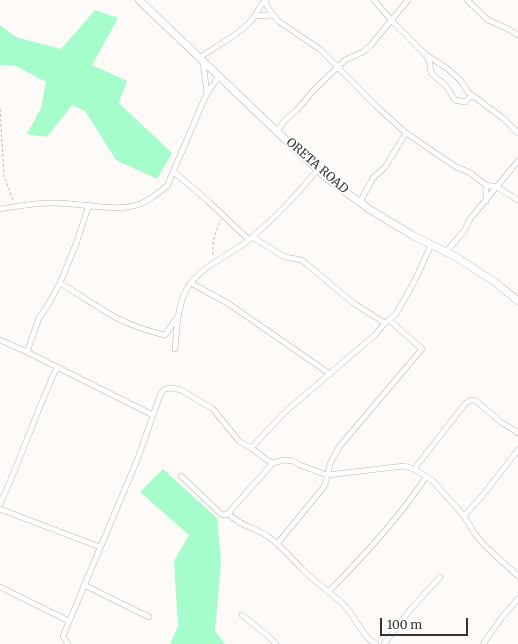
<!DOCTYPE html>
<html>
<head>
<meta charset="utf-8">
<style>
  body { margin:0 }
  #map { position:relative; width:518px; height:644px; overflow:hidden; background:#fefaf8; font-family:Merriweather,serif }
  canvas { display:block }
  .scale { position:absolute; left:380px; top:618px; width:88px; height:18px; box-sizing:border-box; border:2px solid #373331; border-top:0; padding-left:5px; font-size:12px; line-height:14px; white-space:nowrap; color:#373331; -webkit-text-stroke:3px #fff; paint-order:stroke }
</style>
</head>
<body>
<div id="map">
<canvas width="518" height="644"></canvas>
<div class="scale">100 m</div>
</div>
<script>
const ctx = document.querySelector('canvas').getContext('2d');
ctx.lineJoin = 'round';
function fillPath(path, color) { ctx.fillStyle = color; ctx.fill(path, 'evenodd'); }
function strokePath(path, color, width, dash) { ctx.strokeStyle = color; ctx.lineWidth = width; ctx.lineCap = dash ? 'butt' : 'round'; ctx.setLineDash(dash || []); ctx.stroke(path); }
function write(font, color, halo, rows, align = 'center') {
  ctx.font = font + ' Merriweather,serif'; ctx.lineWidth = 4; ctx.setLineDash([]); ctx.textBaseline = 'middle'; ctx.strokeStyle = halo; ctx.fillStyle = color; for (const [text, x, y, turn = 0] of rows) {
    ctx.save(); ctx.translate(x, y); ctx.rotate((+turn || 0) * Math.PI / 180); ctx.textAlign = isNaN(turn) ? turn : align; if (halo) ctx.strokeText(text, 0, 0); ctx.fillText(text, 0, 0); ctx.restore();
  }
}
const green = new Path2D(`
  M95 10 118 18 92 65 127 81 119 103 172 153 157 179 116 160 85 111 72 105 47 137 27 134 41 108 46 82 14 65H0V25L16 37 61 49Z
  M163 469 217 518 221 562 215 631 225 644H170L178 626 174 561 189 535 140 492Z`);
const path = new Path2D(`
  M0 109 4 176 13 200
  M213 255C212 243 215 232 221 220`);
const street = new Path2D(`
  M265 0 268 8 278 21 321 50 376 106 406 133 456 167 469 172 486 185 497 187 518 200
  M374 0 391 20 425 54 448 69 461 81 468 92 504 119 518 133
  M467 0 488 20 510 30 518 35
  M255 16 273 15
  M426 55 430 64 431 73 446 86 455 100 465 102 472 95
  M199 58C215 47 236 36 249 23 256 16 259 7 265 0
  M203 62 207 93
  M277 131 285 120 297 110 314 90 345 60 363 52 371 45 408 0
  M174 172 208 201 249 240
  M486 201V185
  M360 202 373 178 385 167 406 133
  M0 209C18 206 37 202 55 203 78 203 112 211 133 206 145 204 157 194 167 186L207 93 219 76
  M252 237 285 257 301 260 308 265 353 303 385 323
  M446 252 464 231 470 219 518 161
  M60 283C74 291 86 300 100 308 119 321 143 330 165 335L178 316
  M191 283 229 304 330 374
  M0 340 27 352 153 415 161 393 165 389 172 388 181 390 213 409 239 441 251 448 285 412 375 335 385 323 396 314 415 280 431 245
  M175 349C177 329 177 305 188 287 203 264 230 256 250 239 275 218 298 194 318 169
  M27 352 39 318 48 305 60 283 76 244 89 205
  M251 448 267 460 273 463 284 460 293 461 300 465 327 475 404 466 414 469 432 480 464 516 475 534 485 546 518 576
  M273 463 230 511 229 514C239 526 257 528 269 537 281 546 291 558 302 569 314 581 328 591 341 602 355 614 360 635 376 644
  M414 469 465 404 471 400H475L501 422 518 433
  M181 476 220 513 223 515 229 514
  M0 504C21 459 36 412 57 367
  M0 509 100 547
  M464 516 482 496 518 450
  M277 544 323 488 326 482 330 464 339 447 422 349 389 320
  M84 585 149 617
  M0 587 69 621
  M329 591C364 556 399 518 426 477
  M242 615 268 636 276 644
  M68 644 63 636 138 458 153 415
  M384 644 410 610 440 577
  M483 644 503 616 518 599`);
const secondary = new Path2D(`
  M139 0 290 144 328 179 369 209 412 235 456 257 495 282 518 301`);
const streetNames = [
  ["ORETA ROAD",317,166,41]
];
fillPath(green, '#a5fdcc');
strokePath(street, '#bdb4af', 6);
strokePath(secondary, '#bdb4af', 8);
strokePath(path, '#c0bcba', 1, [3, 2]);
strokePath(street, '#fff', 5);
strokePath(secondary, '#fff', 7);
write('12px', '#373331', '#fff', streetNames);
</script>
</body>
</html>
